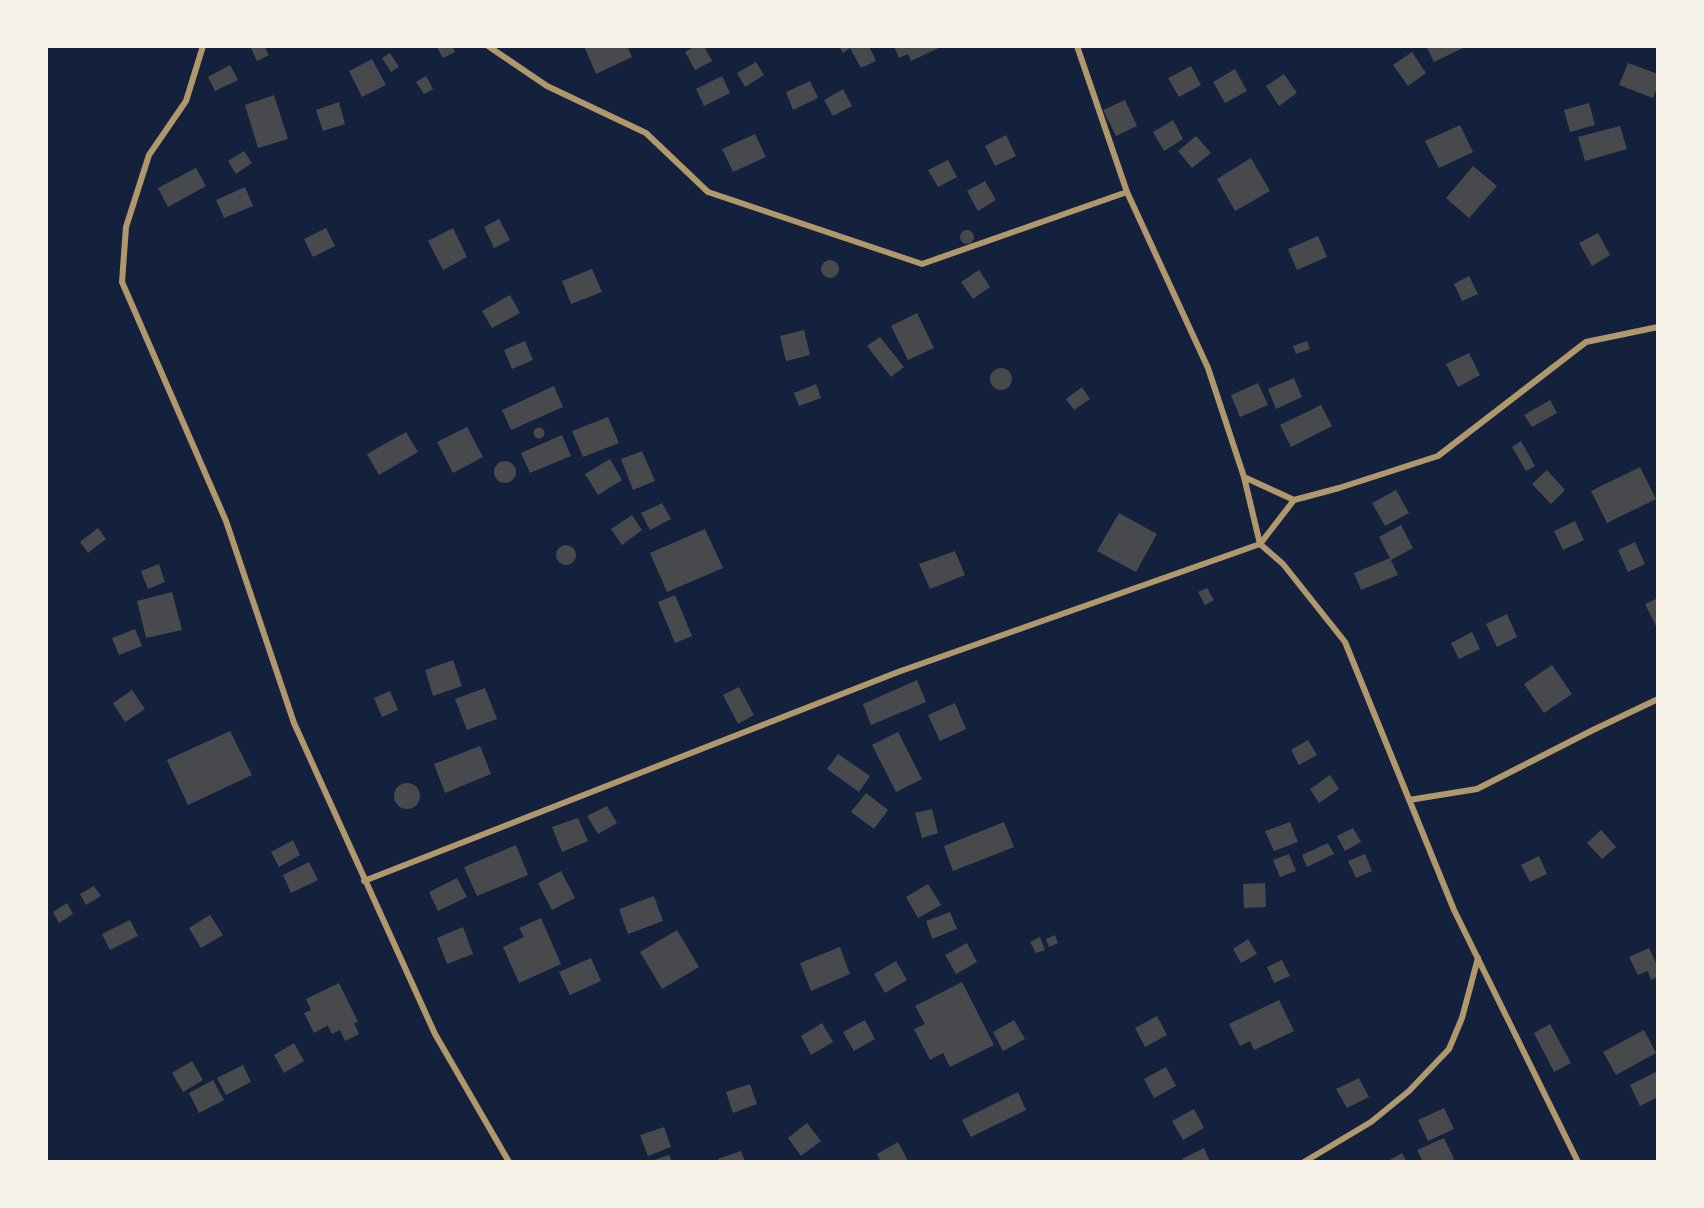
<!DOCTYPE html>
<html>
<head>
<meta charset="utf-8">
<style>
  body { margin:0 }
  #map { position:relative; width:1704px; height:1208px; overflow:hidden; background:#14213d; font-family:"Exo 2",sans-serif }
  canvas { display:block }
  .frame { position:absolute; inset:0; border:48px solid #f6f1e7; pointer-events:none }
</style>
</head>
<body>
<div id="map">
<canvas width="1704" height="1208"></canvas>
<div class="frame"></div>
</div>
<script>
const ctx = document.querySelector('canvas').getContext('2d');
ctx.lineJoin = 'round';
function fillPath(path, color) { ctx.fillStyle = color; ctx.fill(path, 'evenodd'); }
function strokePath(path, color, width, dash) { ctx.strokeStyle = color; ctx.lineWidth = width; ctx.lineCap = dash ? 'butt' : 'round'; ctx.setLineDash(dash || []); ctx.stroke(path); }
const building = new Path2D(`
  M250 46H264L269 55 257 61Z
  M436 46H452L455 52 443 58Z
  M584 46H627L632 57 596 74Z
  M696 46H704L712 61 695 70 685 52Z
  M839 46H869L876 61 861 68 850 48 843 53Z
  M894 46H943L911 61 908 54 899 58Z
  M1426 46H1467L1434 62Z
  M1412 52 1426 73 1408 86 1393 65Z
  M390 53 399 67 391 72 382 58Z
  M372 59 386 85 362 97 349 71Z
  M756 62 764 75 745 87 737 73Z
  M1628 63 1658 74V85L1653 98 1619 85Z
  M230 65 238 80 215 91 208 77Z
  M1191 66 1201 85 1179 97 1168 78Z
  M1235 69 1247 91 1225 103 1213 82Z
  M1284 74 1297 93 1279 106 1266 86Z
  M426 76 433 89 424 94 416 82Z
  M722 76 730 93 704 106 696 89Z
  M810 81 818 98 793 110 786 92Z
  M843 89 852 106 833 116 824 100Z
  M274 95 288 139 258 148 245 105Z
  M1125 100 1137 126 1116 136 1103 110Z
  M339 102 345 124 323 131 316 110Z
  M1589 103 1595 125 1570 132 1564 110Z
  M1173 120 1183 139 1164 151 1153 132Z
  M1460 125 1473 152 1439 168 1425 141Z
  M1620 126 1627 149 1585 161 1578 137Z
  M755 134 766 157 733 172 722 149Z
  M1006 135 1016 156 995 166 985 146Z
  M1196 136 1211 153 1192 168 1178 151Z
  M244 151 252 163 236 174 228 161Z
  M1251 158 1270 191 1235 211 1217 179Z
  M948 160 957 177 938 187 928 170Z
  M1473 166 1497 186 1469 218 1446 198Z
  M196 168 206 186 168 207 158 188Z
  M985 181 996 200 978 211 967 191Z
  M245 187 253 206 224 218 216 200Z
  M499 219 510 240 494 248 484 227Z
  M326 228 335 246 313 257 304 239Z
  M453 228 467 257 443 270 428 241Z
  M960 237a7 7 0 1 1 14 0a7 7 0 1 1-14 0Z
  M1598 233 1610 255 1592 266 1579 243Z
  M1318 236 1327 257 1297 270 1288 249Z
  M821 269a9 9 0 1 1 18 0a9 9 0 1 1-18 0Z
  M592 269 602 292 571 304 562 281Z
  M979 270 990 287 973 299 961 282Z
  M1469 276 1478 294 1462 301 1454 284Z
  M510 295 520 313 492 328 482 311Z
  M917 313 934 348 908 360 891 326Z
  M804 330 810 355 786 361 780 336Z
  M880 337 904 367 891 377 867 346Z
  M525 341 533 360 512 369 504 350Z
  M1307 341 1310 349 1296 354 1293 346Z
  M1469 353 1480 375 1458 387 1446 364Z
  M990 379a11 11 0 1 1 22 0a11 11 0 1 1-22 0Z
  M1294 378 1302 397 1276 409 1268 389Z
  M1258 383 1268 405 1240 417 1231 395Z
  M816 384 821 398 799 406 794 393Z
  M554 386 563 407 511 430 502 410Z
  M1082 387 1090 399 1074 410 1066 399Z
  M1550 400 1557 413 1532 427 1524 415Z
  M1321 405 1332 426 1291 447 1280 425Z
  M608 417 619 443 583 457 572 431Z
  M467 427 483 457 453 473 437 442Z
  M533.5 433a5.5 5.5 0 1 1 11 0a5.5 5.5 0 1 1-11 0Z
  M406 432 418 452 379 475 367 454Z
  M562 435 571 456 530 473 521 453Z
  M1521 441 1535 466 1526 471 1512 447Z
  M642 451 655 481 633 490 621 459Z
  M610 459 622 480 598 495 585 474Z
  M494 472a11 11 0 1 1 22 0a11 11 0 1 1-22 0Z
  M1640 467 1656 499 1607 523 1591 491Z
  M1547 470 1565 490 1551 504 1532 484Z
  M1396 490 1409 513 1385 526 1372 503Z
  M662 503 671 519 650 530 641 513Z
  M1119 513 1157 534 1136 572 1097 551Z
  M632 515 642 530 622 545 611 529Z
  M1575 521 1584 540 1563 550 1554 531Z
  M1401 525 1413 548 1391 560 1398 575 1361 590 1354 573 1390 558 1379 537Z
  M98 528 106 539 88 553 80 542Z
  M705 529 723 568 667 592 650 553Z
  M1635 542 1645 564 1628 572 1618 550Z
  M556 555a10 10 0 1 1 20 0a10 10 0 1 1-20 0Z
  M955 551 965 575 930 589 919 564Z
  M159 564 165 582 148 589 141 571Z
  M1207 588 1214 600 1205 605 1198 592Z
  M172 592 182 630 146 638 137 601Z
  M675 595 692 636 675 643 658 602Z
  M1658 598V630L1645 604Z
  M1507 614 1517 637 1497 647 1486 624Z
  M135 629 142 646 119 655 112 638Z
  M1472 632 1480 649 1459 659 1451 643Z
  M453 660 462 686 433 696 425 670Z
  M1552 665 1572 694 1544 713 1524 684Z
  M917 680 926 702 871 725 863 704Z
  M739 687 754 715 738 724 723 695Z
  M485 688 497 719 467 730 455 699Z
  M132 690 145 709 125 722 113 703Z
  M390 691 398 710 382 717 374 698Z
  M955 703 966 729 940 741 928 715Z
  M230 731 252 775 188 805 167 760Z
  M898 732 922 779 896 792 872 745Z
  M1308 740 1317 755 1299 765 1291 750Z
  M480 746 491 774 445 793 434 764Z
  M838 754 870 776 859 792 827 769Z
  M1330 775 1339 789 1319 803 1310 789Z
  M394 796a13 13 0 1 1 26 0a13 13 0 1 1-26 0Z
  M866 793 888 810 874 829 851 812Z
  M607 806 617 823 598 834 587 816Z
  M932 809 938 833 922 838 915 813Z
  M578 818 588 841 562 852 552 827Z
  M1004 822 1014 847 953 871 944 846Z
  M1290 822 1298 842 1274 851 1265 831Z
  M1353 828 1361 842 1345 851 1337 836Z
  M1601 830 1616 847 1602 859 1587 843Z
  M293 840 300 855 279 867 271 852Z
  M1328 843 1334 854 1307 867 1302 855Z
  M516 845 528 875 477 896 464 867Z
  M1289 854 1296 871 1280 877 1273 860Z
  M1365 854 1372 871 1356 878 1348 861Z
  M1539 856 1547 874 1530 882 1521 865Z
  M309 862 318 880 291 893 283 875Z
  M561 871 575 898 552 910 538 883Z
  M457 878 467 897 438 911 429 892Z
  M1265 883 1266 907 1244 908 1243 884Z
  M928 884 941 905 918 918 906 897Z
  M94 886 101 896 86 905 80 894Z
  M654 896 663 921 628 934 619 909Z
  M67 903 73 914 59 923 53 912Z
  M950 912 957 929 932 939 926 921Z
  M210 915 223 935 201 948 189 928Z
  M541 918 561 964 519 983 503 947 524 937 519 928Z
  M130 920 138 936 110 950 102 934Z
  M463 927 473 954 447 964 437 938Z
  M677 930 699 967 662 989 640 952Z
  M1055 935 1058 943 1049 947 1046 939Z
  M1040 937 1045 950 1036 953 1030 942Z
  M1248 939 1257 954 1241 963 1233 949Z
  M967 943 977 962 956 974 945 955Z
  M840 947 850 974 811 991 800 963Z
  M1649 948 1658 967V977L1651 980 1648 971 1638 975 1629 957Z
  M591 958 601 981 570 995 559 972Z
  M1282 960 1290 976 1274 983 1267 967Z
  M896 961 907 980 885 993 874 974Z
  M962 982 994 1045 950 1067 943 1053 930 1060 914 1029 925 1024 915 1006Z
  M339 983 358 1022 354 1023 359 1034 345 1041 340 1030 332 1034 327 1024V1026L314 1033 304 1013 311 1010 306 999Z
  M1279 1000 1294 1031 1254 1050 1250 1041 1240 1046 1229 1024Z
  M1157 1016 1167 1035 1145 1047 1135 1028Z
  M865 1020 875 1039 854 1051 843 1032Z
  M1014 1020 1025 1039 1003 1051 993 1032Z
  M822 1023 833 1042 811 1055 801 1036Z
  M1550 1024 1571 1063 1554 1072 1534 1033Z
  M1644 1030 1656 1053 1616 1075 1603 1052Z
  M294 1043 304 1061 284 1073 274 1055Z
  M192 1061 203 1080 183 1092 172 1073Z
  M243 1065 251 1082 226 1095 217 1078Z
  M1166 1067 1176 1086 1154 1098 1144 1079Z
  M1658 1071V1097L1640 1106 1630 1085Z
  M1359 1078 1369 1097 1347 1108 1336 1089Z
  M213 1080 224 1100 199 1113 189 1093Z
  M750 1084 757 1104 733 1113 726 1092Z
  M1018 1092 1026 1110 971 1137 962 1120Z
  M1444 1108 1454 1129 1428 1141 1418 1120Z
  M1194 1109 1204 1128 1183 1140 1172 1121Z
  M807 1123 821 1141 801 1156 788 1138Z
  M664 1127 671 1147 648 1156 640 1135Z
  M1444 1138 1454 1159 1448 1162H1423L1417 1150Z
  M898 1142 908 1161 881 1162 877 1154Z
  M1204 1148 1210 1162H1183L1182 1159Z
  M741 1151 745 1162H719L718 1159Z
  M1402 1153 1407 1162H1386Z
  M669 1155 672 1162H651V1161Z`);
const minor = new Path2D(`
  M203 46 186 101 149 155 126 227 122 282 226 521 294 723 435 1034 509 1162
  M488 46 547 86 646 133 708 192 922 264 1127 192
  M1077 46 1127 192 1208 368 1244 477 1260 544 1283 564 1345 642 1454 910 1578 1162
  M1244 477 1294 500 1339 488 1438 456 1586 342 1658 327
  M1409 800 1477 789 1593 730 1658 699
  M364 881 898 672 1260 544 1294 500
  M1304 1162 1371 1122 1409 1091 1449 1049 1462 1018 1478 958`);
fillPath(building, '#48494c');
strokePath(minor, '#b1986c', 6);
</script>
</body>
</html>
